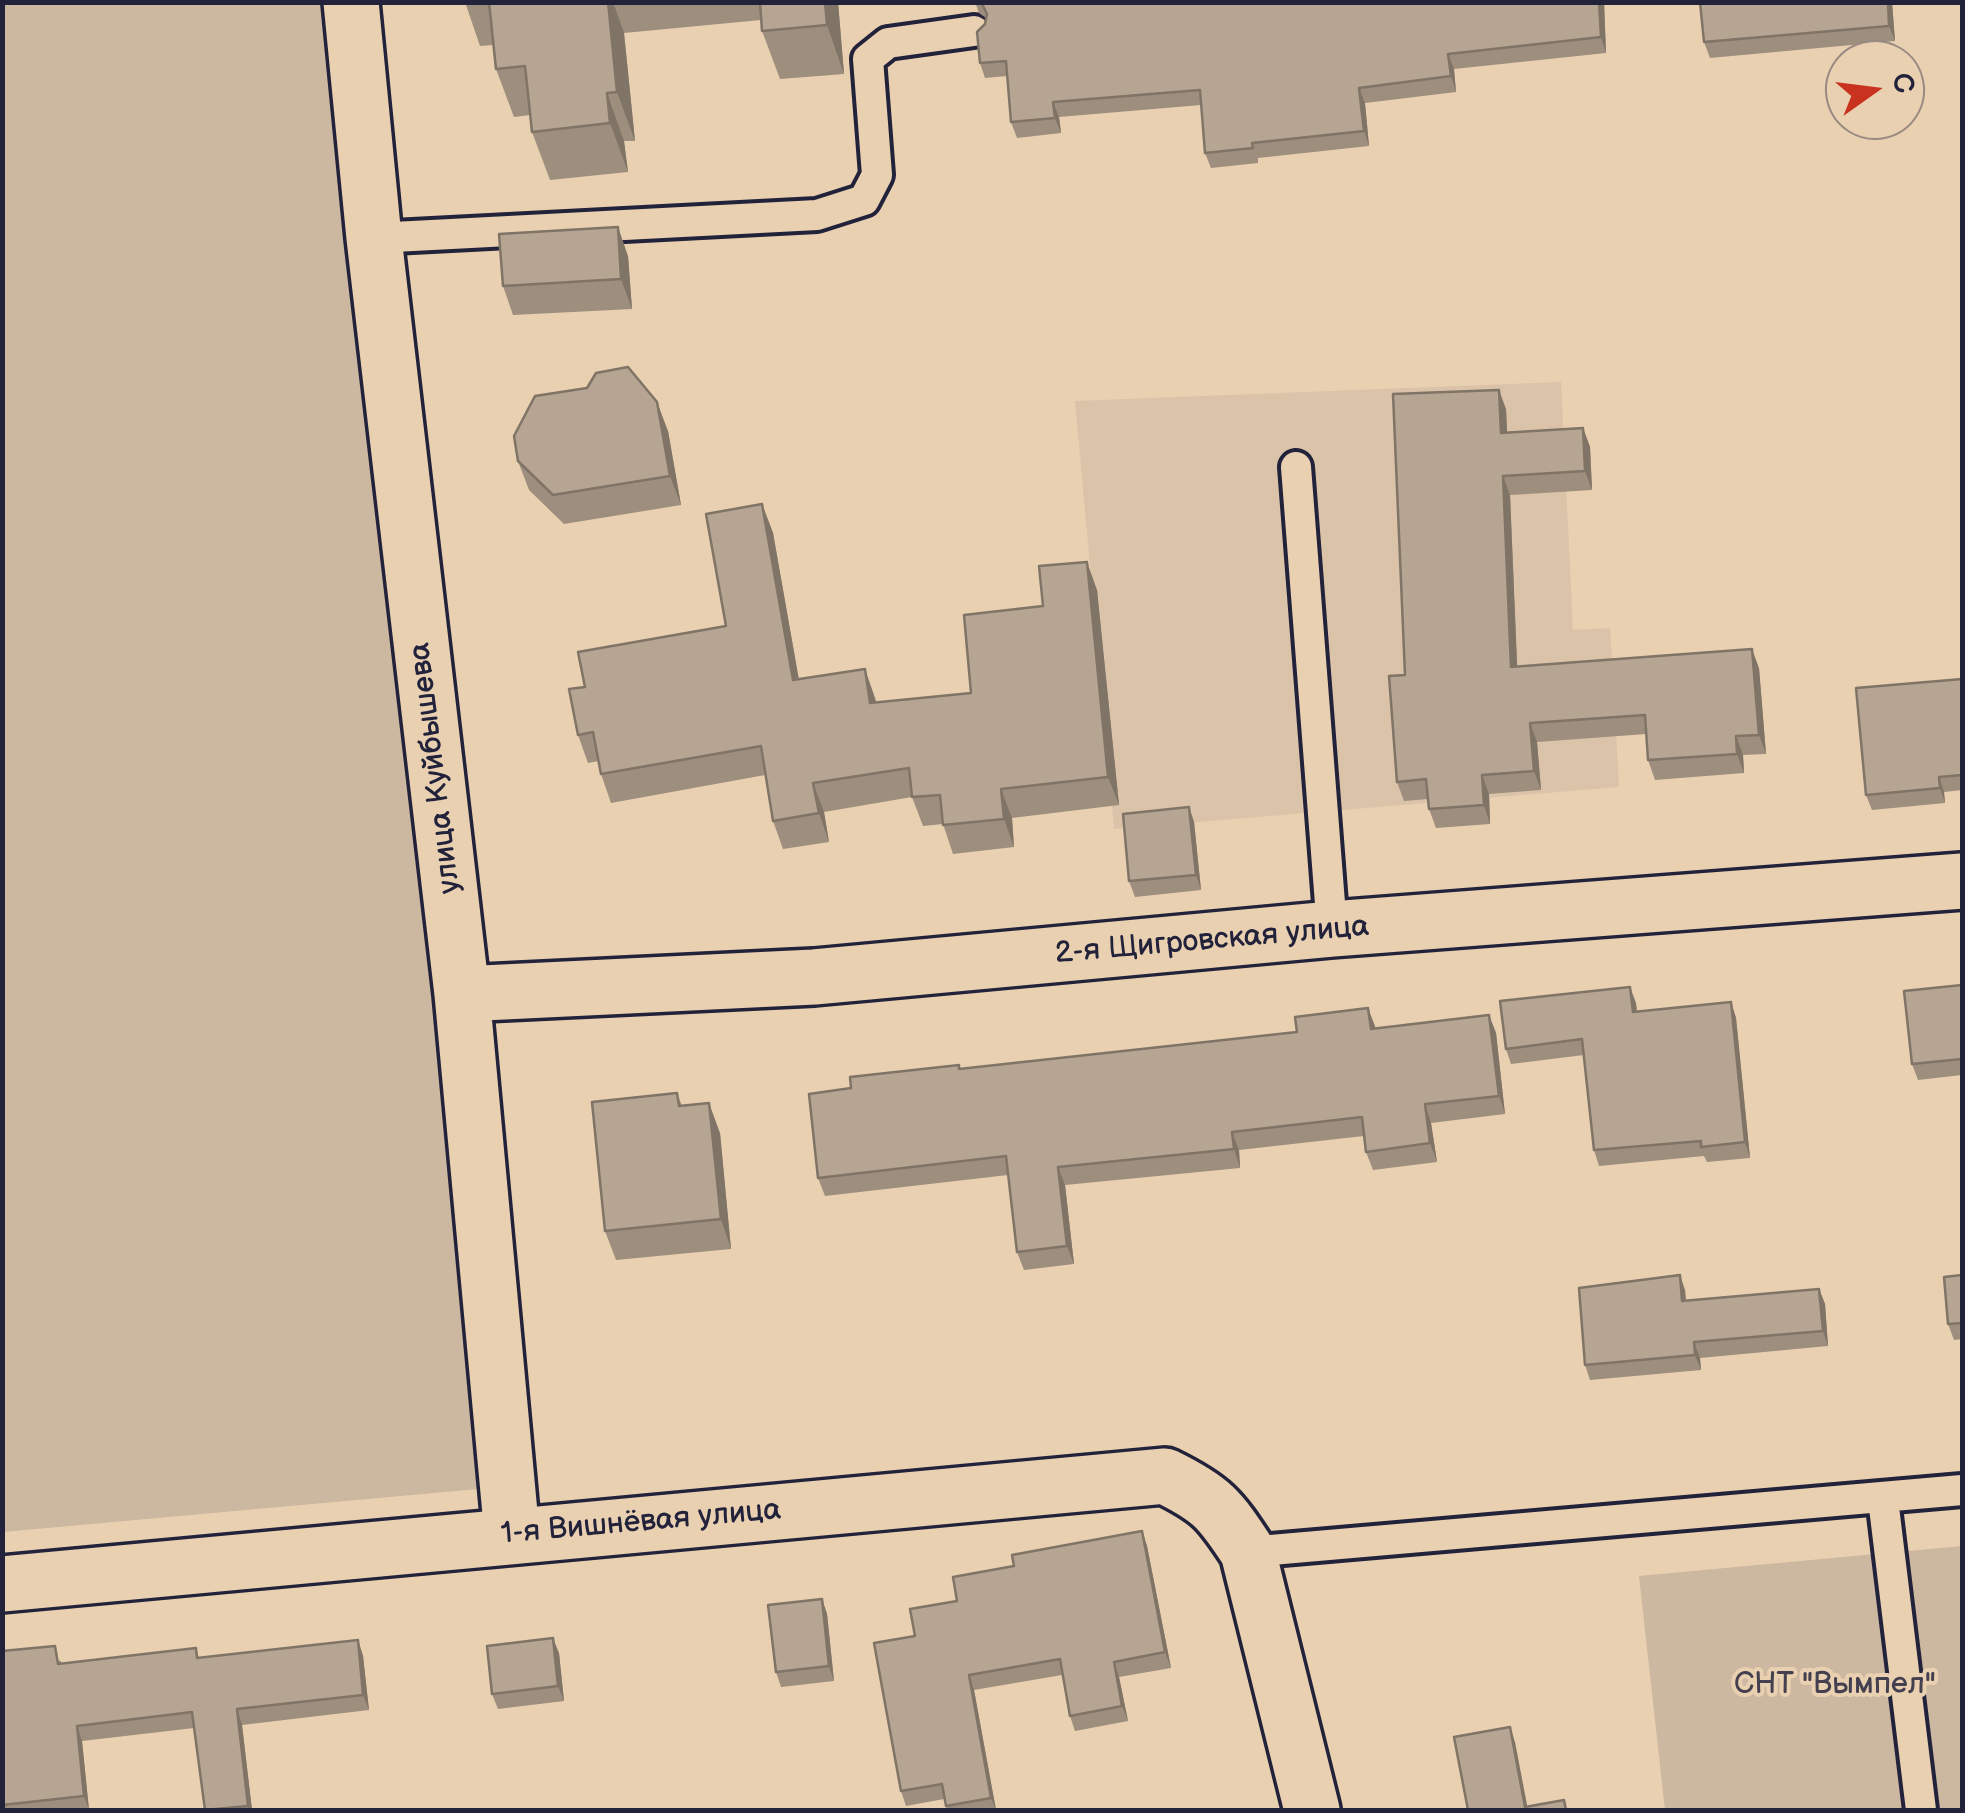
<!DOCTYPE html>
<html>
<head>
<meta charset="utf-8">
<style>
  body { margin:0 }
  #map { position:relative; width:1965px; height:1813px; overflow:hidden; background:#e9d0b1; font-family:"Balsamiq Sans",sans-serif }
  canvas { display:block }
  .frame { position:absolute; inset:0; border:5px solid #22223b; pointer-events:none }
  .north { position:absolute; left:1825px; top:40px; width:100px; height:100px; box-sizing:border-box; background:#e9d0b1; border:2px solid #998a82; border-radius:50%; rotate:76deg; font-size:28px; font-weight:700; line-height:40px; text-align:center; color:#22223b }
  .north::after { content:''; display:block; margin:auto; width:35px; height:45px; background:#c8321e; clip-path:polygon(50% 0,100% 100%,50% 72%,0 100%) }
</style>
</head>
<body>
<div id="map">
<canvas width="1965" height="1813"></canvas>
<div class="frame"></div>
<div class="north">С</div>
</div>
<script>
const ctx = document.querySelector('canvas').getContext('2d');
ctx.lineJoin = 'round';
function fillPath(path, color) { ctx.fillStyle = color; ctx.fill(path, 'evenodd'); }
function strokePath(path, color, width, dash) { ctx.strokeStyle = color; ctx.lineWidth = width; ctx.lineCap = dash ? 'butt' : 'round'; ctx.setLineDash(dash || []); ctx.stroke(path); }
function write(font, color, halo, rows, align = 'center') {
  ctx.font = font + ' "Balsamiq Sans",sans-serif'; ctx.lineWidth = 8; ctx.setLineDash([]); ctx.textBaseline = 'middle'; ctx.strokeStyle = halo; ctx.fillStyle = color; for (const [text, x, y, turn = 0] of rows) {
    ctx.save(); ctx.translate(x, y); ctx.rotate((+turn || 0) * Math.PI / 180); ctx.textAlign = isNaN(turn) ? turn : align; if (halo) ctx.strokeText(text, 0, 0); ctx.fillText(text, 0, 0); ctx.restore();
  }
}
const built = new Path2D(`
  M1561 382 1573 630 1610 628 1619 787 1114 829 1075 401Z`);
const green = new Path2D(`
  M3 3H324L489 1488 3 1532Z
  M1962 1546V1810H1665L1639 1576Z`);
const service = new Path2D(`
  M374 238 817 215 864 200 877 175 868 59 888 43 974 31
  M1296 467 1332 929
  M1883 1499 1921 1810
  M1248 1552 1962 1490`);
const minor = new Path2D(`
  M351 2 374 238 462 994 512 1535
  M462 994 814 977 1332 929 1962 881
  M2 1584 1165 1476C1212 1499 1220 1509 1248 1552L1312 1810`);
const wall = new Path2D(`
  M465 2H838L844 74 780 79 762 31 761 20 624 33 635 141H624L628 172 550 180 532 132 530 115 514 117 496 69 493 45 480 46Z
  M975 2H1604L1606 53 1454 69 1456 92 1365 103 1369 146 1258 158V163L1211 168 1205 153 1201 105 1059 117 1061 133 1017 138 1011 122 1007 76 985 78 980 63 986 18 979 13Z
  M1700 2H1892L1895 41 1710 58 1704 42Z
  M628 256 632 309 513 315 503 286Z
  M1506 409 1507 432 1583 428 1590 447 1592 490 1510 495 1517 666 1759 668 1766 754 1743 755 1744 773 1655 780 1648 760 1646 734 1537 742 1541 790 1489 794 1490 824 1436 828 1429 809 1428 799 1404 801 1397 782 1405 675Z
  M668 431 681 505 564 524 529 490 518 461Z
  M762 504 773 533 799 680 875 698 876 702 971 693 1043 606 1097 590 1119 805 1012 818 1014 847 953 854 943 824 923 826 912 797 824 812 829 842 783 849 773 821 765 775 611 803 601 774 599 761 588 763 578 735 585 687 726 626Z
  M1962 679V790L1944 792 1945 803 1872 810 1866 795Z
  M1189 807 1194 822 1201 890 1135 897 1129 881Z
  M1962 985V1075L1918 1080 1912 1064Z
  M1731 1002 1736 1018 1750 1158 1707 1162 1704 1156 1599 1166 1594 1150 1584 1055 1511 1064 1506 1049 1636 1003 1637 1012Z
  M1489 1015 1496 1033 1505 1114 1431 1123 1437 1162 1373 1170 1366 1152 1364 1136 1239 1150 1240 1168 1065 1185 1074 1264 1024 1270 1017 1252 1008 1175 825 1196 818 1178 851 1088 960 1069 1375 1029Z
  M677 1093 682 1106 720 1133 731 1249 616 1260 605 1231Z
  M1962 1275V1339L1954 1340 1948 1324Z
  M1819 1289 1825 1304 1828 1346 1700 1358 1701 1370 1590 1380 1585 1365 1685 1290 1686 1300Z
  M1142 1531 1147 1546 1171 1668 1119 1677 1128 1721 1075 1731 1070 1716 1062 1675 974 1690 996 1810H947L944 1799 906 1806 901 1791 915 1636 957 1601 1014 1566Z
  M822 1599 827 1614 834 1681 781 1687 776 1672Z
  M358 1640 363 1656 369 1710 242 1725 252 1810H205L194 1728 82 1741 89 1810H2V1651L61 1661V1664L196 1648 199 1658Z
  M559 1653 564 1701 498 1709 492 1694Z`);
const shadedWall = new Path2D(`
  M608 2H613L624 33 635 141 617 92Z
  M825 2H838L844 74 827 25Z
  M1599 2H1604L1606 53 1601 37Z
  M1888 2H1892L1895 41 1889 26Z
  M1448 54 1454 69 1456 92 1451 76Z
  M1359 88 1365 103 1369 146 1364 131Z
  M607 93 624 141 628 172 610 123Z
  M1053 102 1059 117 1061 133 1055 118Z
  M618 227 628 256 632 309 621 279Z
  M1499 390 1506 409 1508 452 1501 433Z
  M657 402 668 431 681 505 670 476Z
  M1583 428 1590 447 1592 490 1585 471Z
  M1503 476 1510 495 1518 686 1511 667Z
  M762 504 773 533 804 709 793 680Z
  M1087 562 1097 590 1119 805 1108 777Z
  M1752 649 1759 668 1766 754 1759 735Z
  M865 669 875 698 881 731 870 703Z
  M1530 723 1537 742 1541 790 1534 771Z
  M1736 736 1743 755 1744 773 1737 754Z
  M1482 775 1489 794 1490 824 1484 805Z
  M1939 777 1944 792 1945 803 1940 788Z
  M813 783 824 812 829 842 819 813Z
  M1001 789 1012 818 1014 847 1004 819Z
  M1189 807 1194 822 1201 890 1196 875Z
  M1630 987 1636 1003 1638 1027 1633 1012Z
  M1731 1002 1736 1018 1750 1158 1745 1142Z
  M1368 1008 1375 1026 1377 1048 1371 1029Z
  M1489 1015 1496 1033 1505 1114 1499 1096Z
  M709 1103 720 1133 731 1249 721 1219Z
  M1425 1104 1431 1123 1437 1162 1430 1143Z
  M1232 1132 1239 1150 1240 1168 1234 1149Z
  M1058 1167 1065 1185 1074 1264 1067 1246Z
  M1680 1275 1685 1290 1687 1316 1682 1301Z
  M1819 1289 1825 1304 1828 1346 1823 1331Z
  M1694 1342 1700 1358 1701 1370 1695 1355Z
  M1142 1531 1147 1546 1171 1668 1165 1652Z
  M822 1599 827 1614 834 1681 829 1666Z
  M553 1638 559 1653 564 1701 558 1686Z
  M358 1640 363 1656 369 1710 363 1695Z
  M1114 1662 1119 1677 1128 1721 1122 1706Z
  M969 1675 974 1690 996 1810 991 1798Z
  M237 1709 242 1725 252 1810H249L248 1806Z
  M77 1726 82 1741 89 1810 84 1796Z
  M1510 1727 1515 1742 1528 1810H1526Z`);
const building = new Path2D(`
  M489 2H608L617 92 607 93 610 123 532 132 525 66 496 69Z
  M760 2H825L827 25 762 31Z
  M981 2H1599L1601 37 1448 54 1451 76 1359 88 1364 131 1252 143 1253 148 1205 153 1200 90 1053 102 1055 118 1011 122 1006 61 980 63 977 32 985 24 987 14Z
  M1700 2H1888L1889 26 1704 42Z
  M618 227 621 279 503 286 499 234Z
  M628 367 657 402 670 476 553 495 518 461 514 436 535 396 587 388 596 373Z
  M1499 390 1501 433 1583 428 1585 471 1503 476 1511 667 1752 649 1759 735 1736 736 1737 754 1648 760 1645 715 1530 723 1534 771 1482 775 1484 805 1429 809 1426 779 1397 782 1389 676 1405 675 1393 394Z
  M762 504 793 680 865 669 870 703 971 693 964 615 1043 606 1039 566 1087 562 1108 777 1001 789 1004 819 943 825 940 795 912 797 909 768 813 783 819 813 773 821 761 746 601 774 593 732 578 735 569 689 585 687 578 652 726 626 706 514Z
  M1962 679V775L1939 777 1940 788 1866 795 1856 688Z
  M1189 807 1196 875 1129 881 1123 814Z
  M1962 985V1059L1912 1064 1904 991Z
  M1630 987 1633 1012 1731 1002 1745 1142 1701 1147V1141L1594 1150 1582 1039 1506 1049 1500 1001Z
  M1368 1008 1371 1029 1489 1015 1499 1096 1425 1104 1430 1143 1366 1152 1362 1117 1232 1132 1234 1149 1058 1167 1067 1246 1017 1252 1006 1156 818 1178 809 1094 851 1088 850 1077 959 1065V1069L1297 1032 1295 1017Z
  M677 1093 679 1106 709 1103 721 1219 605 1231 592 1102Z
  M1680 1275 1682 1301 1819 1289 1823 1331 1694 1342 1695 1355 1585 1365 1579 1288Z
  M1962 1275V1323L1948 1324 1944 1277Z
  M1142 1531 1165 1652 1114 1662 1122 1706 1070 1716 1060 1659 969 1675 991 1798 946 1806 942 1784 901 1791 874 1643 915 1636 910 1609 957 1601 953 1577 1014 1566 1012 1555Z
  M822 1599 829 1666 776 1672 768 1605Z
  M553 1638 558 1686 492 1694 487 1646Z
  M358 1640 363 1695 237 1709 248 1806 205 1810 192 1712 77 1726 84 1796 2 1805V1651L55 1646 58 1664 196 1648 197 1658Z
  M1510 1727 1525 1807 1564 1800 1566 1810H1468L1454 1737Z`);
const streetNames = [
  ["улица Куйбышева",436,768,-97],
  ["2-я Щигровская улица",1212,941,-5],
  ["1-я Вишнёвая улица",641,1523,-5]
];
const parkNames = [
  ["СНТ \"Вымпел\"",1835,1685]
];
fillPath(built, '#dac3a8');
fillPath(green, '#ccb7a0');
strokePath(service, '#22223b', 38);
strokePath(minor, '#22223b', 62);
strokePath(service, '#e9d0b1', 30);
strokePath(minor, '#e9d0b1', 55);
fillPath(wall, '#9d8e7e');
fillPath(shadedWall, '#807467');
fillPath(building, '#b7a593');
strokePath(building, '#807467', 2.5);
write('30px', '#22223b', '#e9d0b1', streetNames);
write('30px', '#44404f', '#e9d0b1', parkNames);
</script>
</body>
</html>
